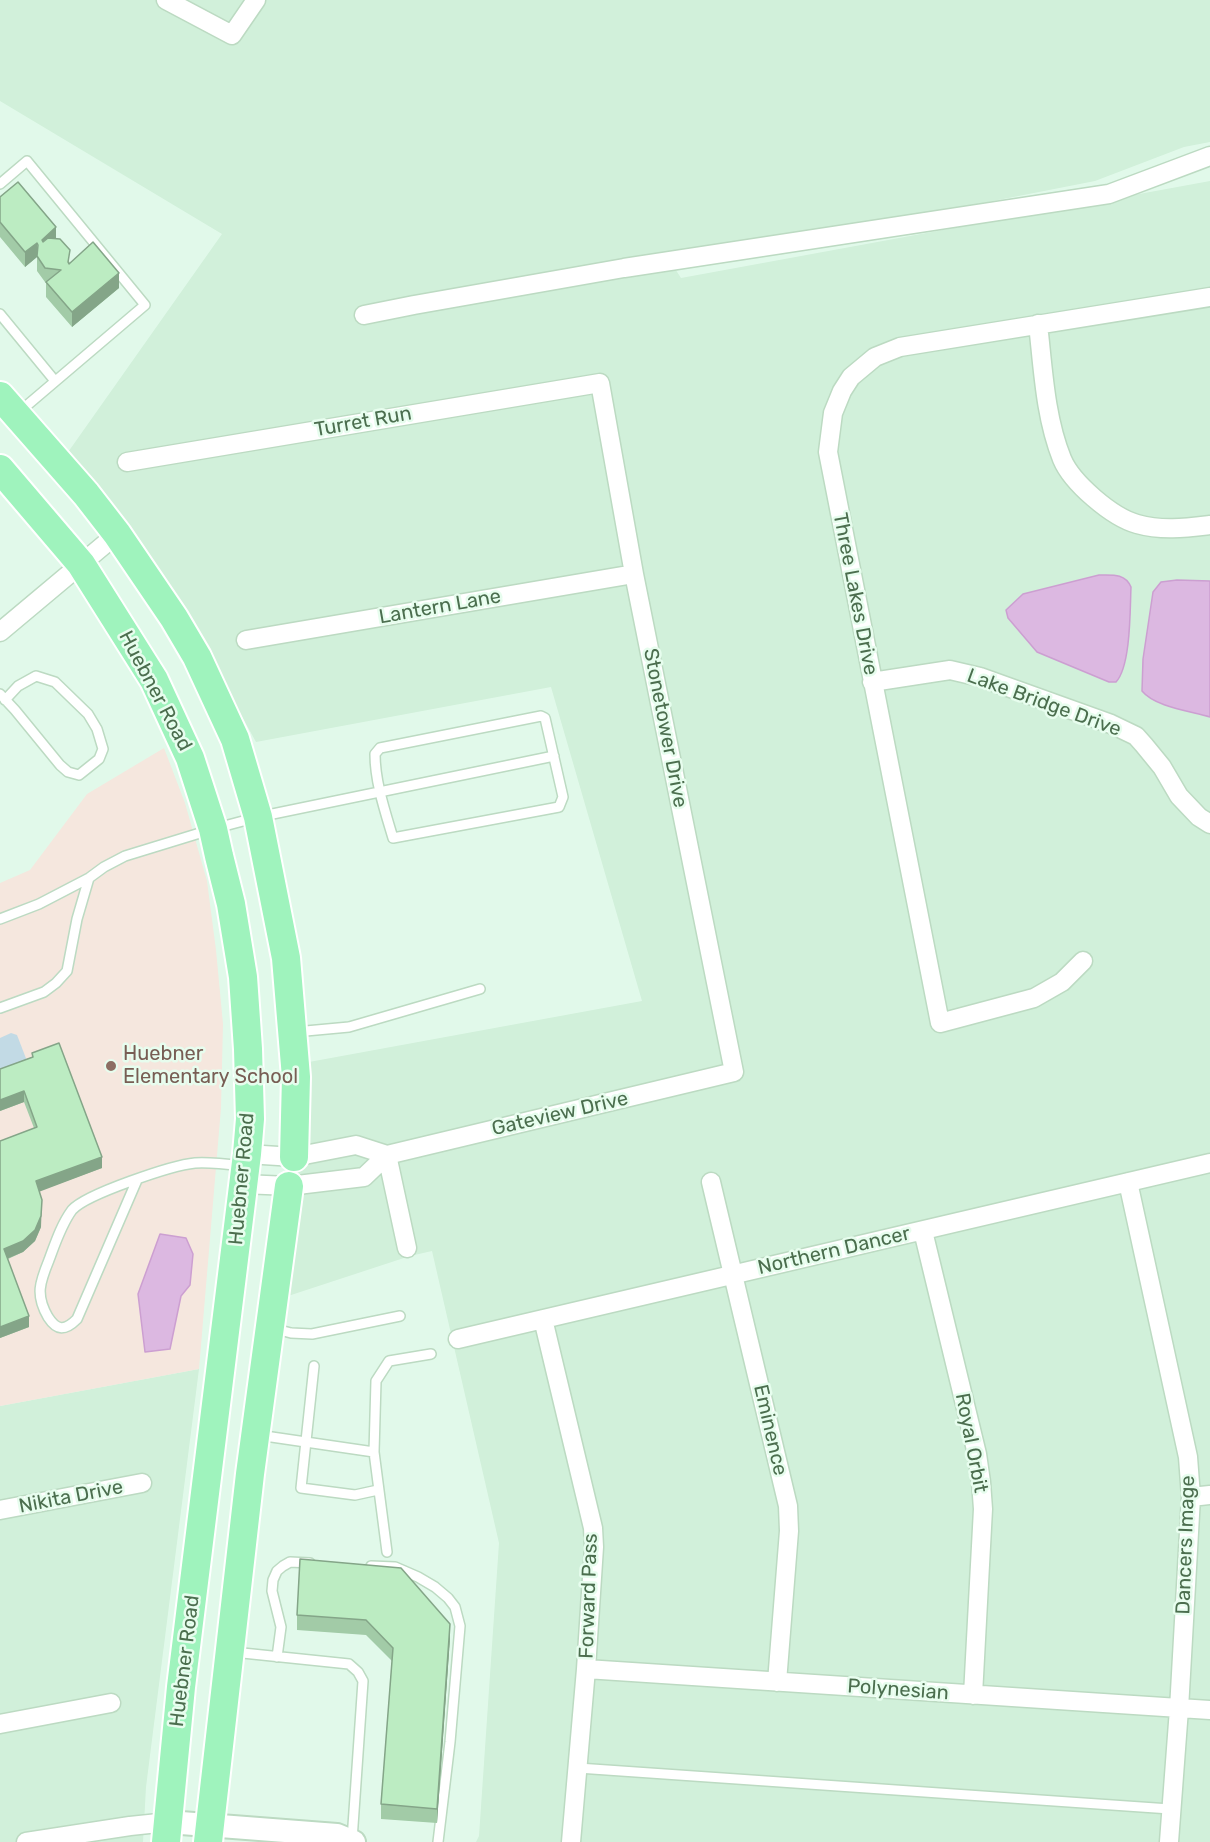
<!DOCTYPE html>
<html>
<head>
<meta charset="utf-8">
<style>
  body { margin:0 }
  canvas { display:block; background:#e1f9ea }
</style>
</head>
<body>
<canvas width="1210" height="1842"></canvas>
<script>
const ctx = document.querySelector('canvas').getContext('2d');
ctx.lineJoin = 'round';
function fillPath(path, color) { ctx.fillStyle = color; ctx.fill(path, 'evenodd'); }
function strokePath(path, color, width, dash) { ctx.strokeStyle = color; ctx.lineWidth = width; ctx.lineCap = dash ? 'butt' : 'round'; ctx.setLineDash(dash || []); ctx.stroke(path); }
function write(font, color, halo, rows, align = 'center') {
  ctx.font = font + ' Rubik,sans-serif'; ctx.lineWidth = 5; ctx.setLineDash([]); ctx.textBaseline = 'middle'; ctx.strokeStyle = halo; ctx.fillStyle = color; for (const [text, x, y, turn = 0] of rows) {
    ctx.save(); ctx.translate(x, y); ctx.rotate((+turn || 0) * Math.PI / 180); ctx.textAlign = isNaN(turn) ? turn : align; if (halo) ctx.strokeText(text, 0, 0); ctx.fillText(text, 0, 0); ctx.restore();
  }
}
const residential = new Path2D(`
  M0 0H1210V142L1184 147 1095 181 672 264 681 278 1210 181V1842H476L479 1836 499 1543 432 1251 410 1256 282 1298 309 1062 642 1001 551 687 256 742 209 657 66 455 222 234 0 101Z
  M199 1369 146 1787 143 1842H0V1406Z`);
const education = new Path2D(`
  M164 748 185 803 207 881 216 950 223 1024 221 1108 199 1369 0 1406V883L30 870 87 794Z`);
const green = new Path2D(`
  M11 1033 17 1035 27 1061 0 1072V1038Z`);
const water = new Path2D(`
  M1099 575C1112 575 1125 573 1131 587 1130 609 1131 666 1116 682H1109L1037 652 1008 618 1006 610 1023 594Z
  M1177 580 1210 581V717C1190 711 1155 707 1142 691L1143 659 1153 592 1161 582Z
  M160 1234 186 1238 193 1254 190 1285 181 1296 170 1349 145 1352 138 1294Z`);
const service = new Path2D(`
  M0 184 27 161 145 305 18 413
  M0 314 55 381
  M0 694 15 710 60 765 68 772 79 775 99 759 103 749 97 729 88 714 55 682 36 676 18 686 5 700
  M541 716 545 718 563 797 559 807 393 838C385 811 375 782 375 754L380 748Z
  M0 919 39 904 89 878 104 867 125 856 213 829 258 817 554 756
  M0 1008 44 992 56 983 67 971 77 919 89 878
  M295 1032 349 1027 480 989
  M137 1180 77 1319C65 1331 57 1331 48 1317 35 1295 40 1282 49 1260 55 1244 61 1225 72 1210 86 1194 173 1165 195 1163 211 1162 226 1164 241 1166
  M272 1328 291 1333 312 1334 400 1316
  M314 1366 301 1488 355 1495 378 1490
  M258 1435 374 1452 376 1381 389 1361 431 1354
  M374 1452 387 1552
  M371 1566 395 1567 418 1577 435 1587 448 1598 455 1607 460 1626 450 1742 438 1842
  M233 1652 349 1664 358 1672 363 1681 352 1840
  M277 1657 281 1627 272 1591 273 1580 277 1571 283 1566 290 1562 310 1563
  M578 1768 1170 1809`);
const minor = new Path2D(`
  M166 0 232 35 256 0
  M364 315 414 305 624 268 1109 194 1210 156
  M1038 324C1043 368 1045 417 1062 459 1072 483 1112 517 1137 524 1162 531 1185 528 1210 525
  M127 462 600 383 634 574 734 1072 387 1155 364 1177 289 1186 243 1184
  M0 632 117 534
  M246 640 634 574
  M872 682 950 670 980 677 1111 724 1136 736 1144 745 1162 767 1179 796 1199 817 1210 824
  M1083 961 1062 982 1034 998 940 1023 828 452 833 413 842 391 851 377 875 357 900 347 1210 297
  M247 1154 294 1157 356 1145 387 1155
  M387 1155 407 1248
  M711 1182 788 1506 789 1531 777 1682
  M1128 1182 1188 1457 1191 1497 1179 1709 1169 1842
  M923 1231 977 1454 981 1482 983 1509 973 1695
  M543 1319 593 1528 594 1547 586 1669 571 1842
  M458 1339 1210 1163
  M1191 1497 1210 1495
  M0 1510 142 1483
  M586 1669 1210 1710
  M0 1724 111 1703
  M26 1842 130 1826 168 1822`);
const tertiary = new Path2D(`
  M168 1822 337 1835 354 1842`);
const primary = new Path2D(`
  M0 396 86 494 117 534 174 618 197 657 235 739 258 817 286 958 296 1077 294 1157
  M0 469 81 564 154 680 190 758 213 829 219 856 231 904 243 977 248 1049 250 1119 247 1154 181 1687 166 1842
  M208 1842 250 1474 289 1186`);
const wall = new Path2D(`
  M0 197 56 239 70 263 119 288 72 327 46 297V283L45 282 37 271V257L25 267 0 237Z
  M32 1053 102 1168 39 1191 41 1227 35 1241 23 1252 8 1259 29 1327 0 1338V1141L34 1128 24 1102 0 1111V1069L32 1057Z
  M300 1559 450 1638 437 1823 381 1819V1804L392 1661 366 1635 297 1630V1615Z`);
const shadedWall = new Path2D(`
  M56 227V242L42 254V240Z
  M37 243V257L25 267V252Z
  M119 273V288L72 327V312Z
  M24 1091V1102L0 1111V1100Z
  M102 1157V1168L36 1193V1181Z
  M42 1200 41 1227 35 1241 23 1252 4 1260V1249Z
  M29 1316V1327L0 1338V1327Z
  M450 1624V1638L437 1823V1809Z`);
const building = new Path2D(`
  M18 182 56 227 42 240 43 242 48 238 60 239 70 250 68 262 69 264 93 242 119 273 72 312 46 282 61 270 45 268 37 256 38 245 37 243 25 252 0 222V197Z
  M59 1043 102 1157 36 1181 42 1200 41 1216 35 1230 23 1241 4 1249 29 1316 0 1327V1141L37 1127 24 1091 0 1100V1069L33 1057 32 1053Z
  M300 1559 401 1568 450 1624 437 1809 381 1804 393 1648 366 1620 297 1615Z`);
const markers = [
  [111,1066,6,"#8d6e63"]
];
const streetNames = [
  ["Turret Run",363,422,-10],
  ["Three Lakes Drive",855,594,79],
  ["Lantern Lane",440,607,-10],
  ["Huebner Road",155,691,62],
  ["Lake Bridge Drive",1044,703,20],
  ["Stonetower Drive",665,728,79],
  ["Gateview Drive",560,1114,-13],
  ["Huebner Road",242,1179,-85],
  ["Northern Dancer",834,1251,-13],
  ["Eminence",770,1430,77],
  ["Royal Orbit",971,1443,79],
  ["Nikita Drive",71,1497,-11],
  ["Dancers Image",1186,1545,-88],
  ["Forward Pass",589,1596,-88],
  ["Huebner Road",185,1661,-83],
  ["Polynesian",898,1690,4]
];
const educationNames = [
  ["Huebner",123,1054],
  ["Elementary School",123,1077]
];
fillPath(residential, '#d1f0da');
fillPath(education, '#f5e7de');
fillPath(green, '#c2dae5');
fillPath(water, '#dcb8e1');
strokePath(water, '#cc9fd1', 1.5);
strokePath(service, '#bcdac2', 12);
strokePath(minor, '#bcdac2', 21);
strokePath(tertiary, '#bcdac2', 26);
strokePath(primary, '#fff', 32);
strokePath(service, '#fff', 9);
strokePath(minor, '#fff', 18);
strokePath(tertiary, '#fff', 22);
strokePath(primary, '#9ff3bd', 28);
fillPath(wall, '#a2cba7');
fillPath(shadedWall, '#84a588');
fillPath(building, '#bcecc2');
strokePath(building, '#84a588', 1.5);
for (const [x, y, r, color] of markers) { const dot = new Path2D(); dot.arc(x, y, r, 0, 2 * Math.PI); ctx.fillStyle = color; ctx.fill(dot); strokePath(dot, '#e7fdee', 2); }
write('20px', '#4b6e4e', '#e7fdee', streetNames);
write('20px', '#785e54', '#e7fdee', educationNames, 'left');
</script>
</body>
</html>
